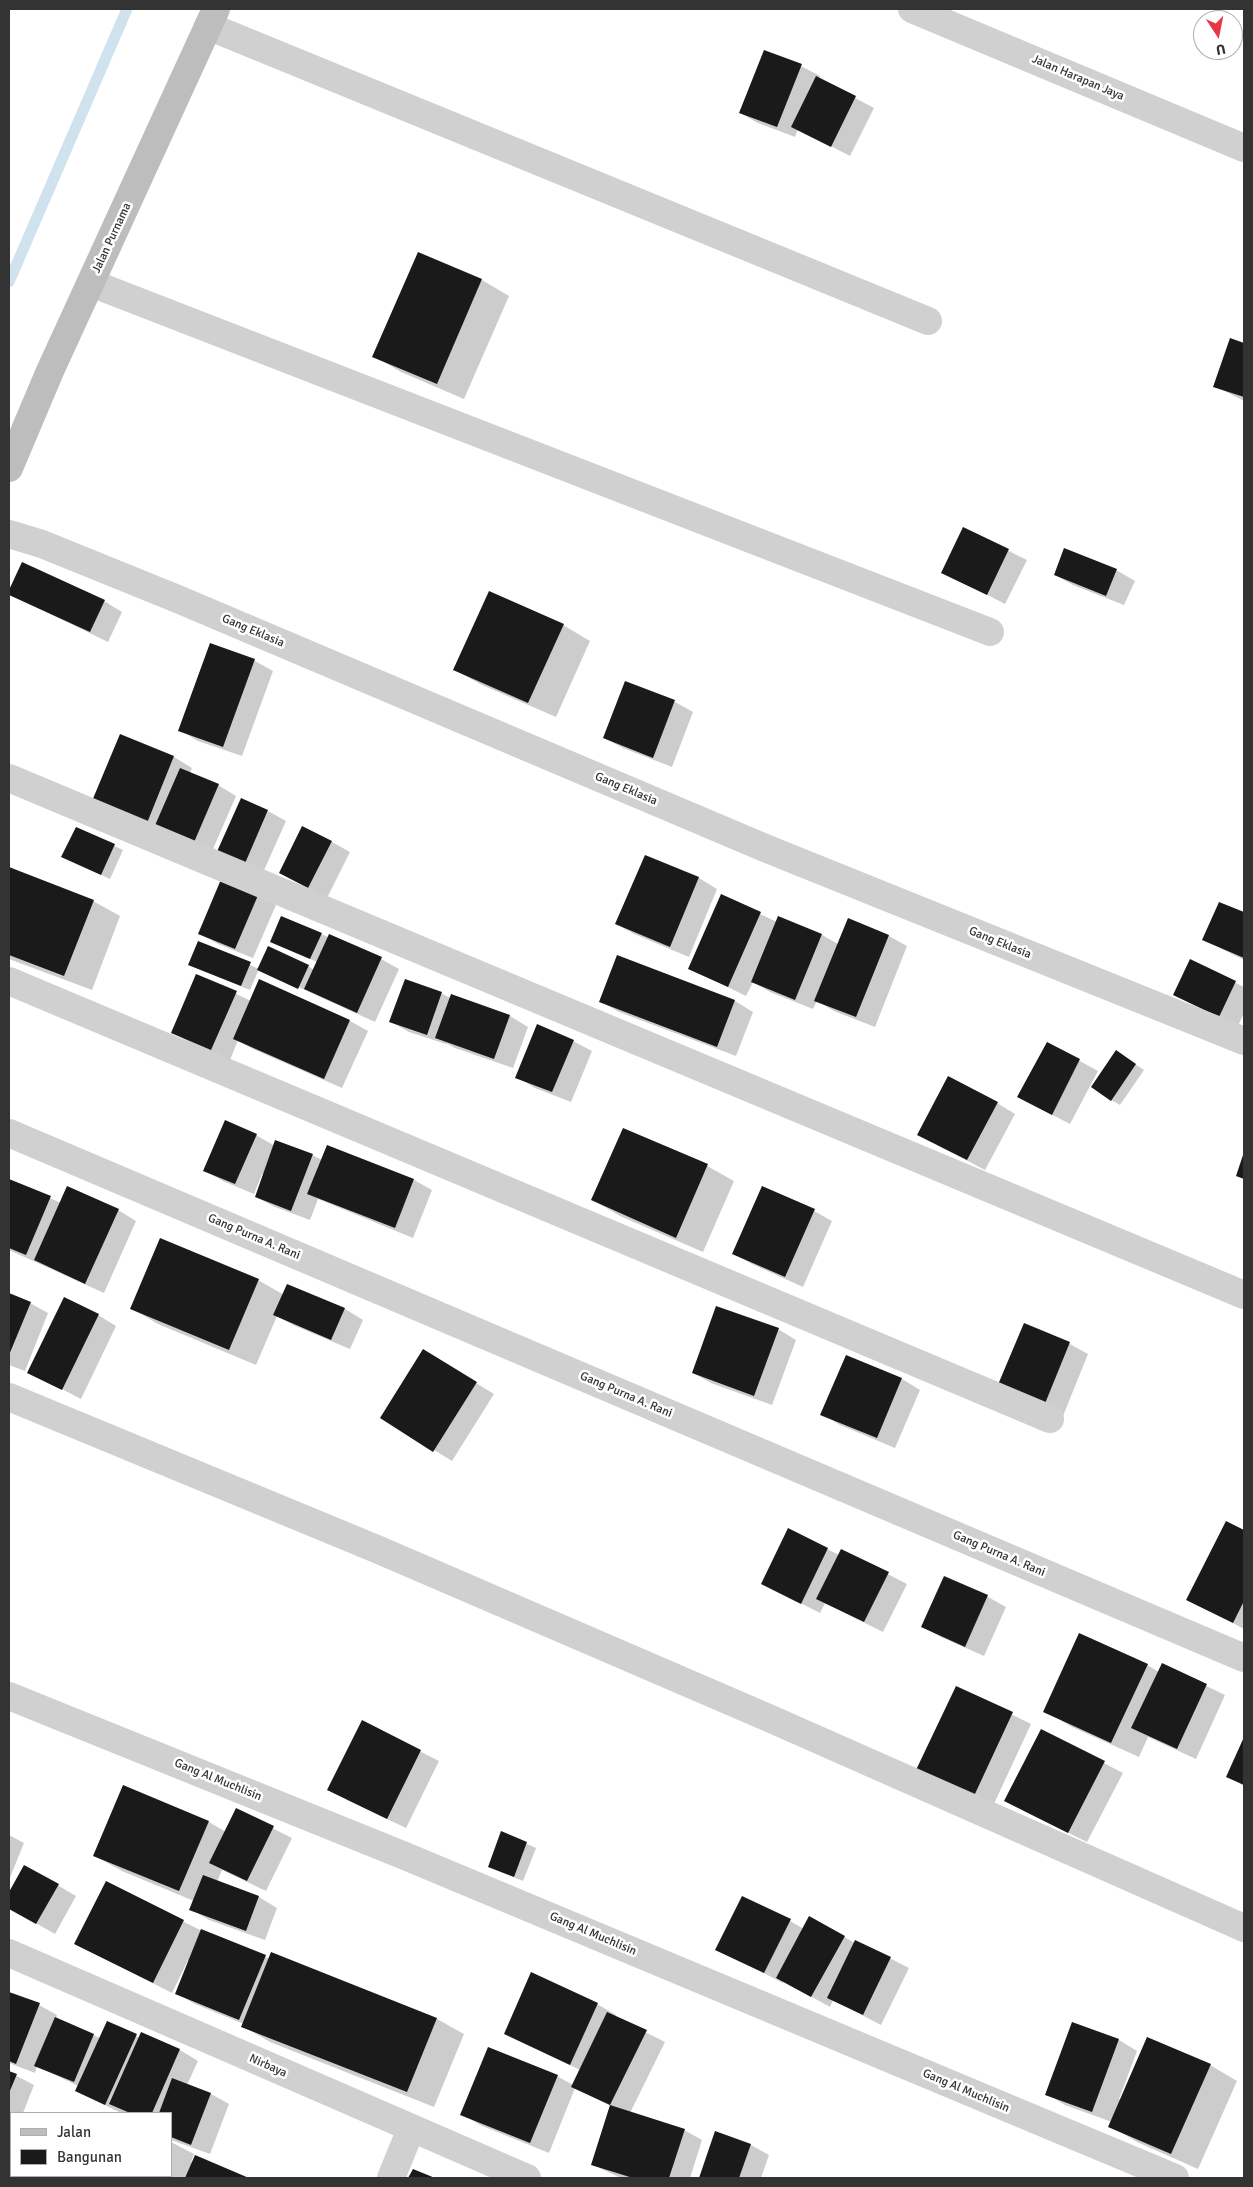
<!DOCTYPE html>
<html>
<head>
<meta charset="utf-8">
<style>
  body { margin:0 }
  #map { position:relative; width:1253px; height:2187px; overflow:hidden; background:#fff; font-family:Signika,sans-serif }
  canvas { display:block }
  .frame { position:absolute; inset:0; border:10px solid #333; pointer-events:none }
  .legend { position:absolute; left:10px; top:2112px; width:162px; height:65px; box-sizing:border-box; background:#fff; border:1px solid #adadad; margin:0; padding:6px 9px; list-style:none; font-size:15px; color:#333 }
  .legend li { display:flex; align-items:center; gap:10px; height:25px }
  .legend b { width:25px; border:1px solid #adadad }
  .north { position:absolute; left:1193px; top:10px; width:50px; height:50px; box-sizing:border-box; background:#fff; border:1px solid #adadad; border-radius:50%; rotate:169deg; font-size:14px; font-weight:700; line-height:20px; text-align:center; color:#333 }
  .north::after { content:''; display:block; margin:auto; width:18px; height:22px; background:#e63946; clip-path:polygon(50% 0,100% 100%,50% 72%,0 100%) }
</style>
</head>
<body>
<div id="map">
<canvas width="1253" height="2187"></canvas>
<div class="frame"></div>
<ul class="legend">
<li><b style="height:6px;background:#bdbdbd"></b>Jalan</li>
<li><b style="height:14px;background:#1a1a1a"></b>Bangunan</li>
</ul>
<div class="north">U</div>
</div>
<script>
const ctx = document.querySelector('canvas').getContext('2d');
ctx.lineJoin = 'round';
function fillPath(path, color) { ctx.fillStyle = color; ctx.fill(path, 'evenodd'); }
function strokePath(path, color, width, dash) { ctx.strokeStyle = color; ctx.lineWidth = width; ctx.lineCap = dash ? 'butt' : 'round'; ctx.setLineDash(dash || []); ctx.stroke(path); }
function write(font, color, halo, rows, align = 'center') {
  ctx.font = font + ' Signika,sans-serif'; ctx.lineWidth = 5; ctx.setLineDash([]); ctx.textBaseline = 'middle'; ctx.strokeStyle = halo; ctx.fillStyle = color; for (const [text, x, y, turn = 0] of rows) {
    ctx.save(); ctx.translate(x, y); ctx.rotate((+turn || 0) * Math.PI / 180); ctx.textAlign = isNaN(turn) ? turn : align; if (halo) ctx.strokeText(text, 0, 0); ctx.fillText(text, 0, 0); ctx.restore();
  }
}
const shadow = new Path2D(`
  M801 66 820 76 819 79 874 108 850 156 798 129 795 137 758 123 740 113Z
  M418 254 482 280 509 296 464 399 401 372 374 356Z
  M1231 340 1244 344V401L1215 386Z
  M964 529 1027 560 1005 604 943 572Z
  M22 563 104 601 122 612 108 642 9 594Z
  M1116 570 1135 581 1124 605 1073 585 1055 575Z
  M489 593 563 625 590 641 556 717 482 685 455 670Z
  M211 645 255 661 273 671 242 756 198 741 180 730Z
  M626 682 675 702 693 712 672 767 623 748 604 738Z
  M120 736 174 757 192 768 190 773 218 785 236 796 210 856 111 811Z
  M268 811 286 821 261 877 235 866Z
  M77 828 123 850 110 879 63 857Z
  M332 842 350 852 327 898 280 873Z
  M646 856 699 878 717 889 689 957 634 934 616 924Z
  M9 869 93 901 120 916 92 990 9 959Z
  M258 894 276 905 253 958 218 944 199 933Z
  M722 896 777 922 779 917 822 935 838 944 848 920 889 936 907 946 875 1027 834 1011 817 1001 813 1009 770 992 753 982 746 996 689 968Z
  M1220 904 1244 914V960L1204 940Z
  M321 934 381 959 399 969 375 1022 259 969 250 990 189 965 199 942 259 969 308 966 314 970 317 962 271 942Z
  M617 956 735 1001 753 1012 736 1056 619 1012 600 1001Z
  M1191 961 1244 987V1013L1238 1026 1174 995Z
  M197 975 251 1001 260 981 350 1021 368 1031 342 1088 253 1049 238 1040 230 1060 191 1043 172 1032Z
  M441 993 450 998 510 1016 528 1027 513 1068 455 1048 446 1043V1044L409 1032 391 1022Z
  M573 1041 592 1051 571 1102 535 1088 517 1077Z
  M1047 1043 1098 1071 1070 1124 1037 1107Z
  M1117 1052 1144 1070 1120 1105 1111 1100Z
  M997 1103 1015 1114 985 1170 937 1145Z
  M256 1135 275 1146 312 1155 322 1160 328 1146 414 1180 432 1190 413 1238 318 1199 310 1220 275 1207 256 1197 264 1175 262 1174 254 1194 223 1181 205 1171Z
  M707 1166 734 1181 703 1252 620 1216 593 1200Z
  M9 1180 61 1203 118 1210 136 1221 104 1293 9 1250Z
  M814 1211 832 1221 803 1287 752 1264 734 1254Z
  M161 1239 258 1280 284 1295 288 1286 345 1309 363 1320 350 1349 293 1325 277 1316 256 1365 158 1324 131 1308Z
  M9 1294 30 1303 48 1313 25 1371 9 1365Z
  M98 1315 116 1326 81 1399 29 1372Z
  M1024 1325 1070 1344 1088 1354 1063 1416 1016 1397Z
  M778 1329 796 1340 772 1405 711 1383 693 1373Z
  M846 1356 902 1379 920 1390 895 1448 840 1425 822 1414Z
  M442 1362 494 1394 452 1461 382 1418Z
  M1227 1523 1244 1532V1629L1188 1599Z
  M789 1530 839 1555 841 1550 907 1584 883 1632 825 1603 820 1613 763 1584Z
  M945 1578 988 1597 1006 1607 984 1656 941 1637 923 1627Z
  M1147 1665 1159 1672 1163 1665 1225 1695 1196 1759 1148 1737 1139 1757 1072 1727 1045 1711Z
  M956 1687 1031 1724 993 1806 936 1780Z
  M362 1722 439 1761 406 1828 347 1800Z
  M1042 1731 1123 1773 1087 1842 1024 1811Z
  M1244 1740V1786L1228 1776Z
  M123 1787 209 1822 226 1832 236 1810 292 1838 266 1891 222 1870 217 1882 259 1897 277 1908 265 1940 209 1920 191 1909 194 1901 122 1871 95 1856Z
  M502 1833 536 1848 523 1881 489 1867Z
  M9 1835 24 1843 9 1880Z
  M25 1866 76 1896 55 1934 9 1908V1894Z
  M107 1883 202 1931 270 1959 272 1954 437 2019 464 2034 434 2107 270 2042 243 2026 244 2024 195 2004 176 1993 189 1961 188 1960 172 1993 76 1944Z
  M810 1918 855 1943 856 1941 909 1968 881 2025 833 2000 830 2007 783 1981V1983L717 1949 790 1921 804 1929Z
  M9 1993 39 2005 57 2015 56 2019 100 2038 107 2023 140 2038 142 2034 180 2050 198 2061 187 2085 211 2094 229 2104 210 2154 171 2140V2113H121L76 2091 78 2086 37 2066 35 2073 9 2063Z
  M597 2004 616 2015 615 2017 665 2042 630 2113 684 2130 702 2140 690 2178H621L593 2165 611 2106 575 2088 549 2153 480 2125 462 2114 557 2076 573 2085 580 2070 505 2034Z
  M1073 2023 1119 2040 1137 2051 1119 2099 1121 2100 1210 2065 1237 2081 1198 2169 1137 2142 1110 2126 1112 2122 1065 2105 1047 2094Z
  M9 2072 34 2085 23 2113H11V2143L9 2149Z
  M716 2132 751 2145 769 2155 761 2178H700Z
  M171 2142 194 2154 191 2162 193 2163 195 2157 246 2178H93L94 2176H171Z`);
const stream = new Path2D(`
  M9 282 127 9`);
const building = new Path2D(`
  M764 50 802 64 777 127 739 113Z
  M816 76 856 96 831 147 791 127Z
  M418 252 482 279 437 384 372 357Z
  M1230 338 1244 343V397L1213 387Z
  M963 527 1009 549 987 595 941 573Z
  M1064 548 1117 569 1106 596 1054 575Z
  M22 562 105 600 90 632 9 595V590Z
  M489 591 564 624 528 703 453 670Z
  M210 643 255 659 223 747 178 731Z
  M625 681 675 700 653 758 603 738Z
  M120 734 174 756 147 823 92 801Z
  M180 768 219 784 192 847 153 830Z
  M241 798 268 810 243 868 215 856Z
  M302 826 332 841 308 888 279 873Z
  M76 827 115 844 101 875 61 857Z
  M645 855 699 877 670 947 615 924Z
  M9 867 94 900 64 976 9 955Z
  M222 877 259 893 235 949 198 934Z
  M721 894 761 912 728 987 688 969Z
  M1219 902 1244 912V958L1202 940Z
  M281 916 322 933 310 959 270 942Z
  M778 916 822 934 795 1000 751 982Z
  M848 918 889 935 856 1017 814 1001Z
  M329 934 382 957 357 1013 304 989Z
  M198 941 251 962 241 986 188 965Z
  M268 946 309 965 298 989 257 970Z
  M617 955 735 1000 717 1047 599 1002Z
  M1190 959 1236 981 1219 1017 1173 995Z
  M196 974 237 991 211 1050 171 1033Z
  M259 979 350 1020 324 1079 233 1039Z
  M405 979 442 992 427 1035 389 1022Z
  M451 994 510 1015 494 1059 435 1038Z
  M537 1024 574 1040 552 1092 515 1078Z
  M1047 1042 1080 1059 1052 1115 1017 1097Z
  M1116 1050 1136 1064 1111 1101 1091 1087Z
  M948 1076 998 1102 967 1160 917 1135Z
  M225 1120 257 1134 235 1184 203 1171Z
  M623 1128 708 1164 676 1238 591 1200Z
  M275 1140 313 1154 291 1211 255 1197Z
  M327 1145 414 1179 395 1228 307 1194Z
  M1244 1152V1179L1236 1176Z
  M9 1179 51 1196 26 1255 9 1248Z
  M67 1186 119 1209 85 1284 34 1260Z
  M762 1186 815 1209 785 1277 732 1254Z
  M160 1238 259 1279 229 1350 130 1309Z
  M287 1284 345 1308 331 1340 273 1315Z
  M9 1293 31 1302 9 1355Z
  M64 1297 99 1314 62 1390 27 1373Z
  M716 1306 779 1328 754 1396 692 1373Z
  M1024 1323 1070 1342 1044 1406 997 1387Z
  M423 1349 477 1382 433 1452 380 1418Z
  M846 1355 902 1378 877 1438 820 1415Z
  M1226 1521 1244 1530V1601L1233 1623 1186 1600Z
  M788 1528 828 1548 801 1604 761 1584Z
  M841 1549 889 1572 864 1622 816 1599Z
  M944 1576 988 1595 965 1647 921 1627Z
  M1079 1633 1148 1664 1111 1743 1043 1712Z
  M1162 1663 1207 1684 1177 1749 1131 1728Z
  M956 1686 1013 1712 974 1796 916 1770Z
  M362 1720 421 1750 387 1819 327 1790Z
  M1041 1729 1105 1761 1068 1833 1004 1801Z
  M1244 1737V1785L1226 1777Z
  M123 1785 209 1821 179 1891 93 1856Z
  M236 1808 274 1826 247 1881 209 1863Z
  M501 1831 527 1842 514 1877 488 1867Z
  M24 1865 59 1884 36 1924 9 1909V1892Z
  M203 1875 259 1896 246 1931 189 1910Z
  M106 1881 184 1920 153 1983 74 1944Z
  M742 1896 791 1919 764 1973 715 1950Z
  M809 1916 845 1936 811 1997 776 1978Z
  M201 1929 266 1955 239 2020 175 1994Z
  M855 1940 891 1957 863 2015 827 1998Z
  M271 1952 437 2018 407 2092 241 2027Z
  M531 1972 598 2003 570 2065 504 2034Z
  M9 1992 40 2003 16 2064 9 2061Z
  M607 2012 647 2030 610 2105 571 2087Z
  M55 2017 94 2034 74 2082 34 2066Z
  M107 2021 137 2034 105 2105 75 2091Z
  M1072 2022 1119 2039 1092 2112 1045 2095Z
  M141 2032 180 2049 152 2113H130L109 2104Z
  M1147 2037 1211 2064 1171 2154 1108 2127Z
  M488 2047 558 2075 530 2143 460 2115Z
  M9 2071 17 2074 9 2093Z
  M172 2078 211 2093 191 2145 171 2137V2113H159Z
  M610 2105 685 2129 669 2178H633L591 2165Z
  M715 2131 751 2144 739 2178H699Z
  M195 2155 249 2178H185Z
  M413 2169 435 2178H408Z
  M93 2176H163L162 2178H92Z`);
const street = new Path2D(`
  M912 9 1244 148
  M208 26 928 321
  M91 283 990 632
  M9 534 42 544 180 600 765 848 1244 1041
  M9 778 1244 1295
  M9 981 1050 1419
  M9 1133 1244 1658
  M9 1397 379 1550 771 1719 1244 1928
  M9 1696 405 1856 1175 2178
  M9 1953 527 2178
  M391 2178 411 2129`);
const secondary = new Path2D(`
  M9 468 50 371 216 9`);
const streetNames = [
  ["Jalan Harapan Jaya",1078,78,23],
  ["Jalan Purnama",112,238,-65],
  ["Gang Eklasia",253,631,23],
  ["Gang Eklasia",626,789,23],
  ["Gang Eklasia",1000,943,22],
  ["Gang Purna A. Rani",254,1237,23],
  ["Gang Purna A. Rani",626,1395,23],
  ["Gang Purna A. Rani",999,1554,23],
  ["Gang Al Muchlisin",218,1780,22],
  ["Gang Al Muchlisin",593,1934,23],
  ["Nirbaya",268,2066,24],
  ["Gang Al Muchlisin",966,2091,23]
];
fillPath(shadow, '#0003');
strokePath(stream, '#cfe2ee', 11);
fillPath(building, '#1a1a1a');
strokePath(street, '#d0d0d0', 28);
strokePath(secondary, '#bdbdbd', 28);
write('12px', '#333', '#fff', streetNames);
</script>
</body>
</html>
